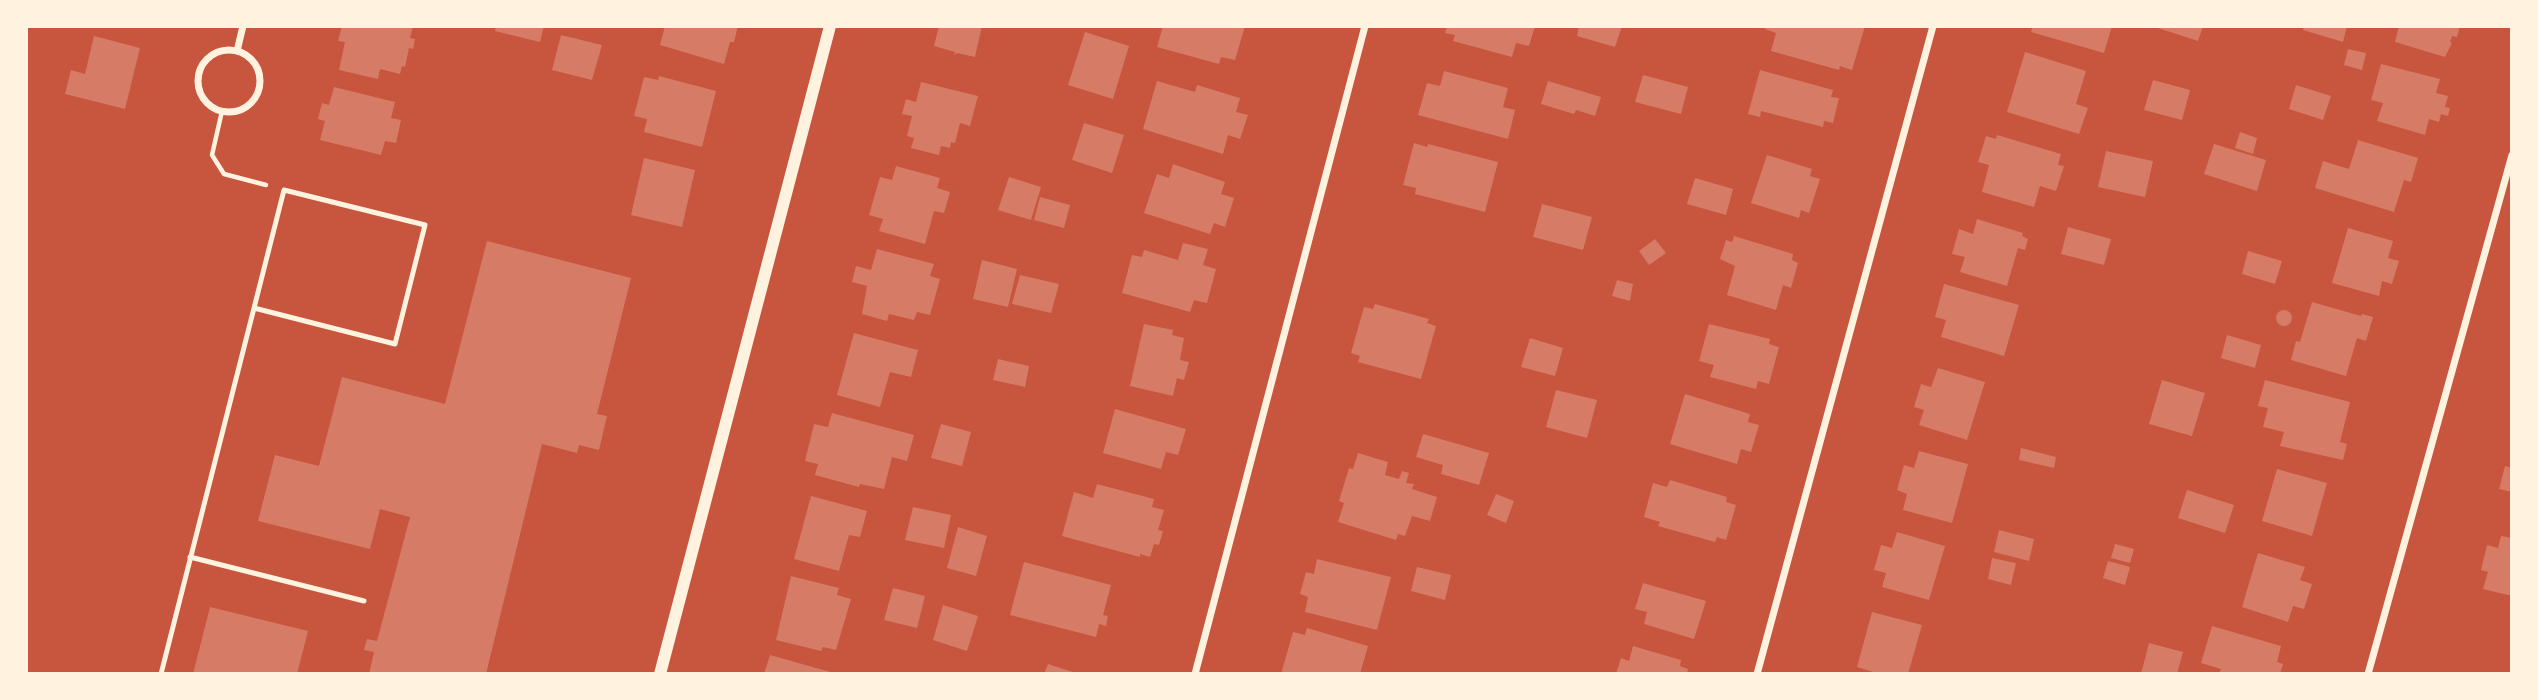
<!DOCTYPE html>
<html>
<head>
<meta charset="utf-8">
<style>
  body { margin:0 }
  #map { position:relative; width:2538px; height:700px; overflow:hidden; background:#c8553d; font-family:"DM Sans",sans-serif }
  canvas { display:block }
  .frame { position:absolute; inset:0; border:28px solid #fff3e0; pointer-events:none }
</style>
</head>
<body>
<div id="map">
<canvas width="2538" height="700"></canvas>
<div class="frame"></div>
</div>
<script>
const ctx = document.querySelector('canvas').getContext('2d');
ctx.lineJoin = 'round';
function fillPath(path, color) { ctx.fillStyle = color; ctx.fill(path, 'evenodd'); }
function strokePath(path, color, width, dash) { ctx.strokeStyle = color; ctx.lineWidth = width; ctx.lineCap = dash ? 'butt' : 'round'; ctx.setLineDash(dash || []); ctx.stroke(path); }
const building = new Path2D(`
  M342 26H413L410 38 415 39 413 49 409 48 405 67 402 66 400 74 380 69 378 79 339 70 345 42 338 41Z
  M496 26H544L540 42 495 31Z
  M665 26H738L734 42H730L724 64 660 45Z
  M939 26H982L975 57 957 53 954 55 955 52 934 46Z
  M1163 26H1245L1235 60 1221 57 1219 64 1157 47Z
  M1447 26H1535L1529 46 1516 43 1512 57 1453 41 1455 35 1445 33Z
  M1579 26H1622L1615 47 1577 36Z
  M1766 26H1865L1852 70 1840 66 1839 70 1771 51 1776 33 1765 29Z
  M2033 26H2112L2104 53 2031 32Z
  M2159 26H2203L2198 41 2158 28Z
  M2304 26H2347L2343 42 2303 30Z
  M2399 26H2460L2457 37 2452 36 2450 42 2452 43 2445 57 2395 42Z
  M1085 32 1129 46 1113 99 1068 85Z
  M561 35 602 45 592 80 552 70Z
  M94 36 140 48 125 109 65 94 71 70 85 74Z
  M2348 49 2366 53 2362 70 2344 65Z
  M2025 52 2086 71 2076 104 2088 108 2079 134 2007 112Z
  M2381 64 2440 79 2436 93 2448 96 2445 107 2450 108 2448 116 2441 114 2439 122 2429 119 2425 135 2377 121 2383 103 2371 100Z
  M1760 70 1833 90 1831 97 1839 98 1833 123 1824 121 1823 127 1761 111 1760 117 1748 114Z
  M1444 71 1508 88 1503 107 1515 110 1508 139 1418 115 1427 83 1440 86Z
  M1643 75 1688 87 1681 114 1635 102Z
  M659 76 716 91 702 147 644 132 647 119 634 116 644 77 658 80Z
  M2153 80 2190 90 2182 120 2144 110Z
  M1157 81 1195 92 1197 85 1240 98 1236 112 1248 115 1240 139 1228 135 1223 154 1143 129Z
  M1548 81 1601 97 1595 116 1576 110 1574 114 1541 104Z
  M921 82 978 96 970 126 960 123 955 143 951 142 950 148 941 146 939 155 911 148 914 138 907 136 912 116 902 114 906 99 916 102Z
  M2296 85 2331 96 2323 120 2289 109Z
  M334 87 395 102 391 118 401 120 396 143 385 141 381 155 320 140 325 121 318 119 322 103 329 105Z
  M1084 123 1124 135 1112 173 1072 160Z
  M2240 132 2257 138 2253 154 2235 148Z
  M1997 135 2061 154 2058 165 2064 166 2056 191 2040 186 2034 207 1982 192 1989 165 1978 162 1986 136 1996 139Z
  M2358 140 2418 158 2411 182 2404 180 2394 212 2315 188 2323 161 2349 169Z
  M1414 143 1427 147 1428 144 1498 162 1485 212 1415 194 1416 188 1403 185Z
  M2214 144 2266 160 2257 191 2204 174Z
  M2106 151 2153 161 2145 197 2098 187Z
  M1767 155 1812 169 1810 176 1820 179 1809 213 1801 210 1799 218 1751 203Z
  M644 158 695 170 682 227 631 215Z
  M1173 164 1225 182 1221 194 1234 198 1225 227 1214 223 1210 234 1144 213 1157 174 1169 178Z
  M896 166 940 178 937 188 950 192 944 213 934 211 925 244 879 231 883 219 869 215 880 177 892 180Z
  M1009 177 1041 187 1031 220 998 210Z
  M1695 178 1733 189 1726 215 1687 204Z
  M1040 197 1070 205 1064 228 1034 220Z
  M1542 204 1592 217 1583 250 1533 237Z
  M1977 219 2023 233 2022 236 2028 239 2025 250 2018 248 2007 286 1960 272 1965 257 1952 254 1959 229 1973 234Z
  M2068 227 2111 239 2104 265 2061 254Z
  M2348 228 2393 241 2388 258 2399 261 2392 284 2382 281 2379 296 2332 283Z
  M1734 236 1793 254 1792 260 1798 263 1791 288 1783 285 1776 310 1727 295 1735 266 1720 259 1726 240 1732 242Z
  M1655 239 1666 253 1649 265 1639 251Z
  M487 241 631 278 597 414 607 416 599 450 579 445 577 453 542 444 486 674H369L374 652 364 650 367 639 377 641 410 517 380 509 370 549 258 521 275 455 319 466 342 377 445 404Z
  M1183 243 1208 249 1203 265 1216 269 1207 303 1194 300 1190 312 1122 293 1132 255 1142 257 1144 250 1178 260Z
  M877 249 934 264 930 276 940 279 930 315 917 312 914 320 889 314 887 321 862 314 867 286 852 282 856 266 871 270Z
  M2248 251 2282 261 2275 284 2242 274Z
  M982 260 1017 269 1008 307 973 299Z
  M1020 275 1059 284 1051 313 1012 304Z
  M1617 280 1633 284 1630 301 1612 296Z
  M1944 284 2019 305 2004 356 1941 337 1946 320 1935 317Z
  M2312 302 2361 316 2362 314 2373 317 2366 341 2357 338 2346 376 2291 360 2296 341 2300 342Z
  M1375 304 1429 319 1427 323 1436 326 1421 379 1358 362 1360 356 1351 353 1364 307 1373 309Z
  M2276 318a8 8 0 1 1 16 0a8 8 0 1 1-16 0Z
  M1144 324 1173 330 1172 335 1184 338 1180 360 1189 362 1184 380 1177 378 1173 396 1130 386Z
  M1709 324 1770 339 1769 344 1779 347 1769 384 1758 381 1756 389 1710 377 1714 365 1699 361Z
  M854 333 918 350 911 377 890 372 880 407 837 395Z
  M2227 335 2261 345 2255 368 2221 358Z
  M1530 338 1563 348 1555 376 1521 367Z
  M998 359 1029 366 1025 387 993 380Z
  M1938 368 1985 382 1967 440 1919 425 1924 410 1914 407 1921 384 1931 387Z
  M2162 380 2205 393 2192 436 2149 424Z
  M2265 380 2350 402 2340 442 2347 444 2343 460 2280 446 2284 432 2263 427 2268 408 2258 406Z
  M1556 390 1597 400 1587 438 1546 427Z
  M1685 394 1750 414 1748 422 1759 425 1751 452 1741 449 1737 464 1670 444Z
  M1115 409 1186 429 1178 455 1166 452 1161 469 1103 453Z
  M832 413 914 435 907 461 892 457 884 489 860 484 859 487 815 475 818 464 805 461 814 424 828 427Z
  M941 424 971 432 962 466 931 458Z
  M1423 434 1489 453 1479 485 1441 474 1443 465 1416 457Z
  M2021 448 2056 457 2054 468 2019 460Z
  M1919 451 1968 464 1952 523 1903 510 1907 494 1897 490 1904 465 1914 468Z
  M1358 453 1388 462 1385 475 1399 479 1402 471 1409 473 1406 483 1414 484 1412 489 1437 497 1430 521 1412 516 1405 536 1398 534 1396 540 1338 522 1344 503 1339 501 1349 468 1353 469Z
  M2505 466 2512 468V492L2499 489Z
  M2277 469 2327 483 2312 536 2262 521Z
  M1670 480 1727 497 1726 502 1736 505 1726 540 1717 537 1715 542 1658 526 1660 522 1644 517 1653 483 1667 487Z
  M1097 484 1154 499 1152 507 1164 510 1158 530 1163 531 1159 545 1154 544 1150 557 1140 554V557L1062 536 1074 492 1093 498Z
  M2187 490 2234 505 2225 533 2178 518Z
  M1496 494 1514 501 1506 523 1487 515Z
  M811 496 867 511 860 537 849 535 839 571 794 559Z
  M913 507 951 515 944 548 905 540Z
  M958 527 987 536 976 576 947 568Z
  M1999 530 2034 539 2029 561 1994 552Z
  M1897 532 1945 546 1929 600 1882 587 1886 573 1874 570 1881 545 1892 548Z
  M2501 536 2512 538V596L2483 589 2488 572 2481 570 2487 545 2498 548Z
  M2115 544 2134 549 2130 563 2111 558Z
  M2258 553 2305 567 2300 580 2312 584 2304 609 2293 606 2288 622 2242 607Z
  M1992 558 2016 563 2011 585 1988 579Z
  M1317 559 1391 577 1377 630 1305 612 1308 597 1300 594 1306 572 1314 574Z
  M2108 561 2130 567 2125 585 2103 578Z
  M1024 562 1111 585 1103 615 1108 616 1106 626 1099 624 1096 637 1010 615Z
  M1417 567 1451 575 1445 600 1411 591Z
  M791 576 839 588 837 595 851 599 836 650 823 647 821 651 776 640Z
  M1643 583 1706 601 1694 639 1644 624 1647 612 1635 609Z
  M893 588 925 596 917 628 884 620Z
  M943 605 978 616 967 651 933 640Z
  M210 607 308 631 297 674H193Z
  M1872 612 1922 625 1908 674H1880L1857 667Z
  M2212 626 2281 646 2277 662 2283 664 2280 674H2219L2221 669 2201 663Z
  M1307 628 1368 646 1360 674H1281L1293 632 1305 635Z
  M2149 643 2183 652 2177 674H2141Z
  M1633 646 1681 660 1680 666 1688 669 1687 674H1616L1621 658 1629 661Z
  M770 655 834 673V674H764Z
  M1048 664 1076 673V674H1044Z`);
const path = new Path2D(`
  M222 111 212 155 224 174 266 185`);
const service = new Path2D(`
  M190 557 364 601
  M161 674 284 190 425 225 395 344 254 308`);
const minor = new Path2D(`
  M198 81a31 31 0 1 1 62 0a31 31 0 1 1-62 0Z
  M237 51 243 26
  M1195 674 1365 26
  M1757 674 1933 26
  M2368 674 2512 155`);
const tertiary = new Path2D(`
  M660 674 830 26`);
fillPath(building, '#d67c66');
strokePath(path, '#fff3e0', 4.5);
strokePath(service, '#fff3e0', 5);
strokePath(minor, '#fff3e0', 7);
strokePath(tertiary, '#fff3e0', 12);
</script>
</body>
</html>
